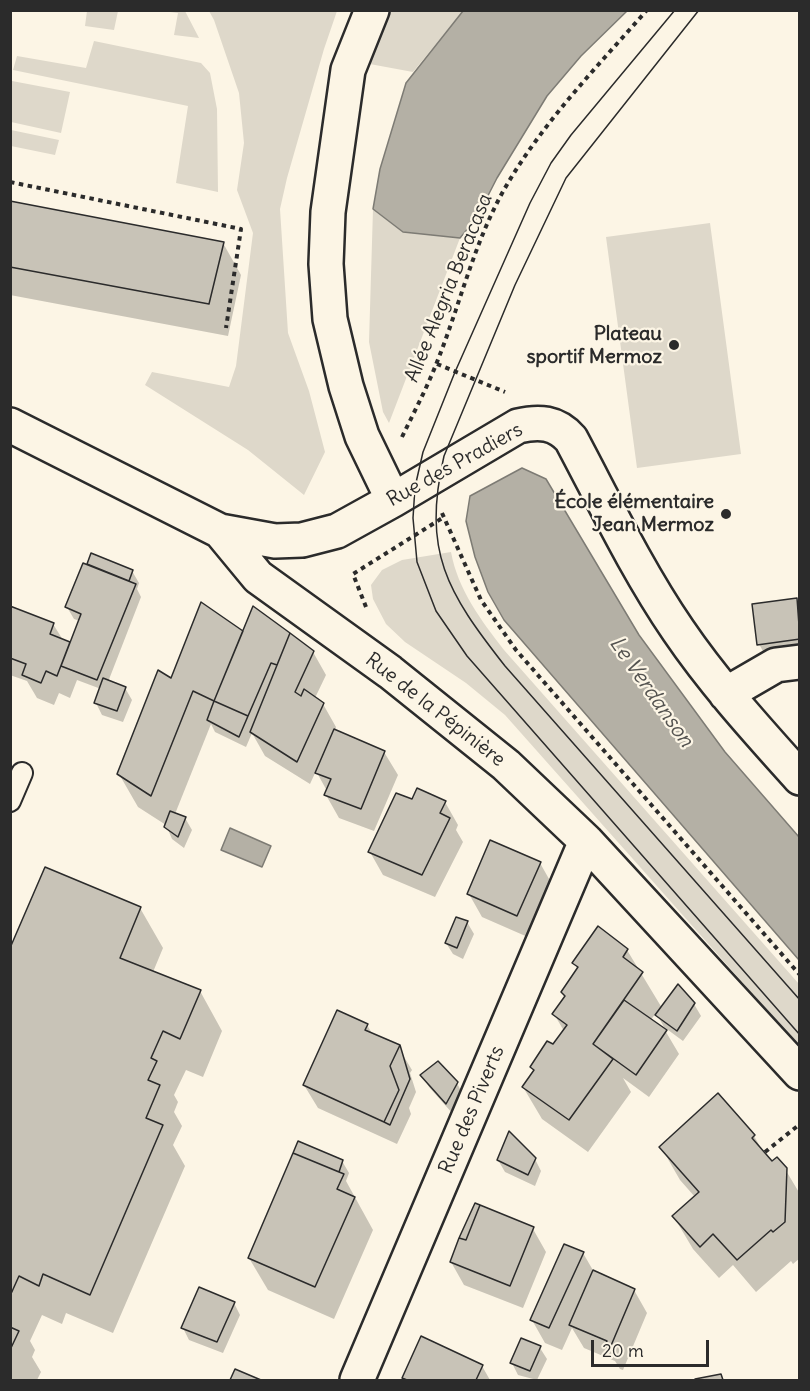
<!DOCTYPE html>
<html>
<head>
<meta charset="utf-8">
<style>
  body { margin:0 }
  #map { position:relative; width:810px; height:1391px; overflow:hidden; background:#fcf5e5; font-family:Delius,sans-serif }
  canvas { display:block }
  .frame { position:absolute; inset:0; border:12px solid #2b2b2b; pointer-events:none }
  .scale { position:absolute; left:591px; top:1340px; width:118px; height:27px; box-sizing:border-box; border:3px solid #2b2b2b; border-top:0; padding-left:8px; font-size:18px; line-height:21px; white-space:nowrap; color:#2b2b2b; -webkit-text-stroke:4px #fcf5e5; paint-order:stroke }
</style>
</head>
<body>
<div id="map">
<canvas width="810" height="1391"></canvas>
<div class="frame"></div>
<div class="scale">20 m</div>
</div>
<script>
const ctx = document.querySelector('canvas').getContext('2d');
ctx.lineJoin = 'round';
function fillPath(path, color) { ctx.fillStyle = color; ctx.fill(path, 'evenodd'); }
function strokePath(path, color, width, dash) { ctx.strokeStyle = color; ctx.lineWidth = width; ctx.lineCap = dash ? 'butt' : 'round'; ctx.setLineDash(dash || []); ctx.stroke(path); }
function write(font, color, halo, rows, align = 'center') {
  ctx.font = font + ' Delius,sans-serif'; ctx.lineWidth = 4.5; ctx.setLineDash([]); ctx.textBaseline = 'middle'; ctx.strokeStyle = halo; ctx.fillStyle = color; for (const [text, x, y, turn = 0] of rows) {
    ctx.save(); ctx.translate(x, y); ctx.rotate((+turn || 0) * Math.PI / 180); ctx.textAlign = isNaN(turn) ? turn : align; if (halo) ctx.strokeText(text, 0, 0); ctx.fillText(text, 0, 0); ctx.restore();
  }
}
const green = new Path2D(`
  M87 11H118L114 30 85 26Z
  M162 11H185L199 38 174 35 178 13Z
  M209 11H337L324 49 287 178 280 209 288 333 309 391 325 452 304 495 248 450 145 385 152 372 229 387 236 366 253 233 237 190 244 143 239 93 214 20Z
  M386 11H463L413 72 359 62Z
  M94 41 201 63 210 73 217 109 218 192 176 183 188 106 13 70 17 56 86 68Z
  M12 81 70 92 61 133 11 122Z
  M11 130 59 140 55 155 11 146Z
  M373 209 403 232 460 238 389 423 383 412 369 342Z
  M710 223 741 454 637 468 606 237Z
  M451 552C458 590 481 620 504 650L799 984V1046L505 715 466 683 405 642 386 624 373 599 371 585 382 570 402 560Z`);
const water = new Path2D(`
  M463 11H627L581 56 547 96 497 178 476 219 460 238 403 232 373 209 380 169 406 83Z
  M522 468 546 479 639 635 725 752 799 837V960L504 620 488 592 475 557 466 521 470 496Z
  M230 828 271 846 262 867 221 850Z`);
const shadow = new Path2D(`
  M10 202 223 243 241 275 228 336 10 295Z
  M92 555 132 571 139 583 137 589 141 597 108 682 125 688 132 700 123 722 102 715 96 703 101 689 77 680 70 698 59 693 54 705 37 698 27 681 10 675V608L53 624 63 640 71 646 80 621 74 619 67 607Z
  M796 600 800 605V663L772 667 759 644Z
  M253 609 313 652 326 675 315 698 323 704 336 727 335 731 384 752 398 775 374 831 339 818 326 795 327 791 316 771 310 784 265 756 252 733 246 747 215 732 211 724 175 814 185 818 192 830 184 848 172 839 166 825 138 807 119 774 172 680 243 633Z
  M412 801 445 802 458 825 456 830 463 842 435 897 383 875 370 852Z
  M540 863 553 886 530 938 482 917 469 894Z
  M140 908 163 948 153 972 200 991 222 1031 203 1077 186 1070 174 1095 178 1102 174 1112 182 1126 173 1145 185 1166 113 1333 66 1313 62 1324 42 1315 30 1341 35 1350 32 1357 41 1372 37 1380H10V951Z
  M467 922 474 934 463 959 453 954 446 943Z
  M627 950 662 1008 694 1004 701 1016 683 1041 664 1027 656 1013 650 1021 666 1032 679 1054 649 1097 623 1078 631 1092 588 1152 542 1119 523 1087 534 1072 531 1067 553 1046 564 1031 554 1014 565 998 562 992 578 970 574 963Z
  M367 1025 373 1035 398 1047 412 1070 410 1073 416 1092 409 1108 411 1114 397 1144 318 1108 304 1085Z
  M422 1076 457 1083 463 1095 453 1114 429 1087Z
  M754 1136 765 1155 772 1163 785 1169 800 1194V1258L793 1264 791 1261 756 1292 733 1265 719 1278 693 1249 674 1217 695 1197 680 1180 661 1147Z
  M535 1159 541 1171 535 1186 505 1172 498 1160Z
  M342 1161 349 1173 346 1181 373 1230 334 1319 268 1290 249 1258Z
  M533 1229 546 1252 523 1308 464 1285 451 1262Z
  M583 1253 594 1272 634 1290 647 1313 623 1370 620 1369 615 1361 584 1348 572 1328 562 1350 545 1343 532 1320Z
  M234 1303 240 1315 223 1353 189 1340 183 1328Z
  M422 1338 482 1366 490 1380H403Z
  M540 1348 547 1359 537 1380 518 1375 512 1363Z`);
const building = new Path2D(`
  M10 201 224 242 209 304 10 267Z
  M91 553 133 570 129 581 87 564Z
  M83 563 136 584 97 680 61 666 81 614 65 607Z
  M797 598 800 639 757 645 752 604Z
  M201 602 243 631 214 701 193 691 151 796 117 774 158 670 171 678Z
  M10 606 54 623 50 634 70 642 57 676 46 671 41 683 22 675 26 664 10 658Z
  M253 606 290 633 277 665 271 663 248 716 214 701Z
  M290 633 314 651 295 692 301 696 304 689 324 703 297 762 250 732Z
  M103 678 126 687 117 711 94 703Z
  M214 701 248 716 239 737 207 720Z
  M334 729 385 751 361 809 324 795 331 779 315 773Z
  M417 788 446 801 440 813 450 818 422 875 368 852 396 793 412 799Z
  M170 811 186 817 178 837 164 827Z
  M490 840 541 862 517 916 467 894Z
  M45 867 141 907 120 958 201 990 180 1039 163 1031 151 1058 157 1061 148 1080 160 1085 146 1118 163 1125 90 1295 43 1274 39 1286 19 1276 10 1296V948Z
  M456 917 468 921 457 948 445 943Z
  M598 926 628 949 623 957 643 972 593 1044 613 1059 569 1120 522 1087 534 1070 530 1067 547 1041 553 1044 567 1025 552 1014 565 996 561 992 578 967 572 963Z
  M678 984 695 1003 677 1031 655 1015Z
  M624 1000 667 1030 636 1075 593 1044Z
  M337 1010 368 1024 365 1030 400 1045 390 1066 399 1090 384 1122 303 1085Z
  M400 1045 410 1079 390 1125 384 1122 399 1090 390 1066Z
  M438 1061 458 1082 446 1104 420 1075Z
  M718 1093 755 1135 752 1138 772 1161 777 1157 787 1168 785 1222 773 1232 771 1230 737 1260 713 1234 700 1247 672 1216 699 1192 659 1147Z
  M509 1131 536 1158 528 1175 497 1160Z
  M298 1141 343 1160 339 1172 293 1153Z
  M293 1153 344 1174 337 1189 355 1197 315 1287 248 1258Z
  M475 1203 480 1205 466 1240 459 1238Z
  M480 1205 534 1227 510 1286 450 1262 459 1238 466 1240Z
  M564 1244 584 1252 549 1328 530 1320Z
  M593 1270 635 1289 610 1348 605 1346 607 1341 569 1325Z
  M199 1287 235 1302 217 1342 181 1328Z
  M10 1327 19 1331 10 1350Z
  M421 1336 483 1365 476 1380H407L402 1378Z
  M521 1338 541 1346 530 1371 510 1363Z
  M235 1369 261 1380H230Z
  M721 1374 723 1380H696L695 1379Z`);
const path = new Path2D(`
  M10 182 241 229 226 328
  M437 364 505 392
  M402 437C414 412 427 388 437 362 460 305 474 242 505 188 543 122 597 67 647 10
  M442 513 481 600 516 650 800 975
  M366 607 353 574 444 517
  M765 1152 800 1124`);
const lane = new Path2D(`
  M10 801 22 773`);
const street = new Path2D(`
  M372 10 348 70 328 212 326 264 330 319 346 386 362 436 393 500
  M10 425 220 531 258 577 390 672 506 765 586 841 800 1073
  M220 531 275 541 302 540 337 531 393 500 518 426C539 421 556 422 571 439 605 503 637 570 678 630 714 683 757 730 800 778
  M726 694 776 665 800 662
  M357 1380 586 841`);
const tram = new Path2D(`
  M675 10 571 135 551 163 530 203 455 372 423 452 415 487 413 518 417 562 436 611 467 656 800 1035
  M699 10 566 178 515 285 444 456C422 552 447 592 505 666L800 1000`);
const markers = [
  [674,345,6,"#2b2b2b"],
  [726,514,6,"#2b2b2b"]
];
const streetNames = [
  ["Allée Alegria Beracasa",449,288,-68],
  ["Rue des Pradiers",455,465,-29],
  ["Rue de la Pépinière",435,710,38],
  ["Rue des Piverts",472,1110,-67]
];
const poiNames = [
  ["Plateau",662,334],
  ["sportif Mermoz",662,357],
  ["École élémentaire",714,502],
  ["Jean Mermoz",714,525]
];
const waterNames = [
  ["Le Verdanson",651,692,55]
];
fillPath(green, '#ded8ca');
fillPath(water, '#b4b0a5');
strokePath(water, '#7d7b74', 1.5);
fillPath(shadow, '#0003');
fillPath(building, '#c8c3b7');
strokePath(building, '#2b2b2b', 1.5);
strokePath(lane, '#2b2b2b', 24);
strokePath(street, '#2b2b2b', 38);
strokePath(path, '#2b2b2b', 4, [4.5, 4.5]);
strokePath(lane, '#fcf5e5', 20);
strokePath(street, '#fcf5e5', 33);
strokePath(tram, '#2b2b2b', 1.5);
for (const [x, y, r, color] of markers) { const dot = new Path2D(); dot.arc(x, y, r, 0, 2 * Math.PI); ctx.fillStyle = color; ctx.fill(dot); strokePath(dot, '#fcf5e5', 2); }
write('20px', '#2b2b2b', '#fcf5e5', streetNames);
write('bold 20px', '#2b2b2b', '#fcf5e5', poiNames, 'right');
write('italic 21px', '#545350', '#fcf5e5', waterNames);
</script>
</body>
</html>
